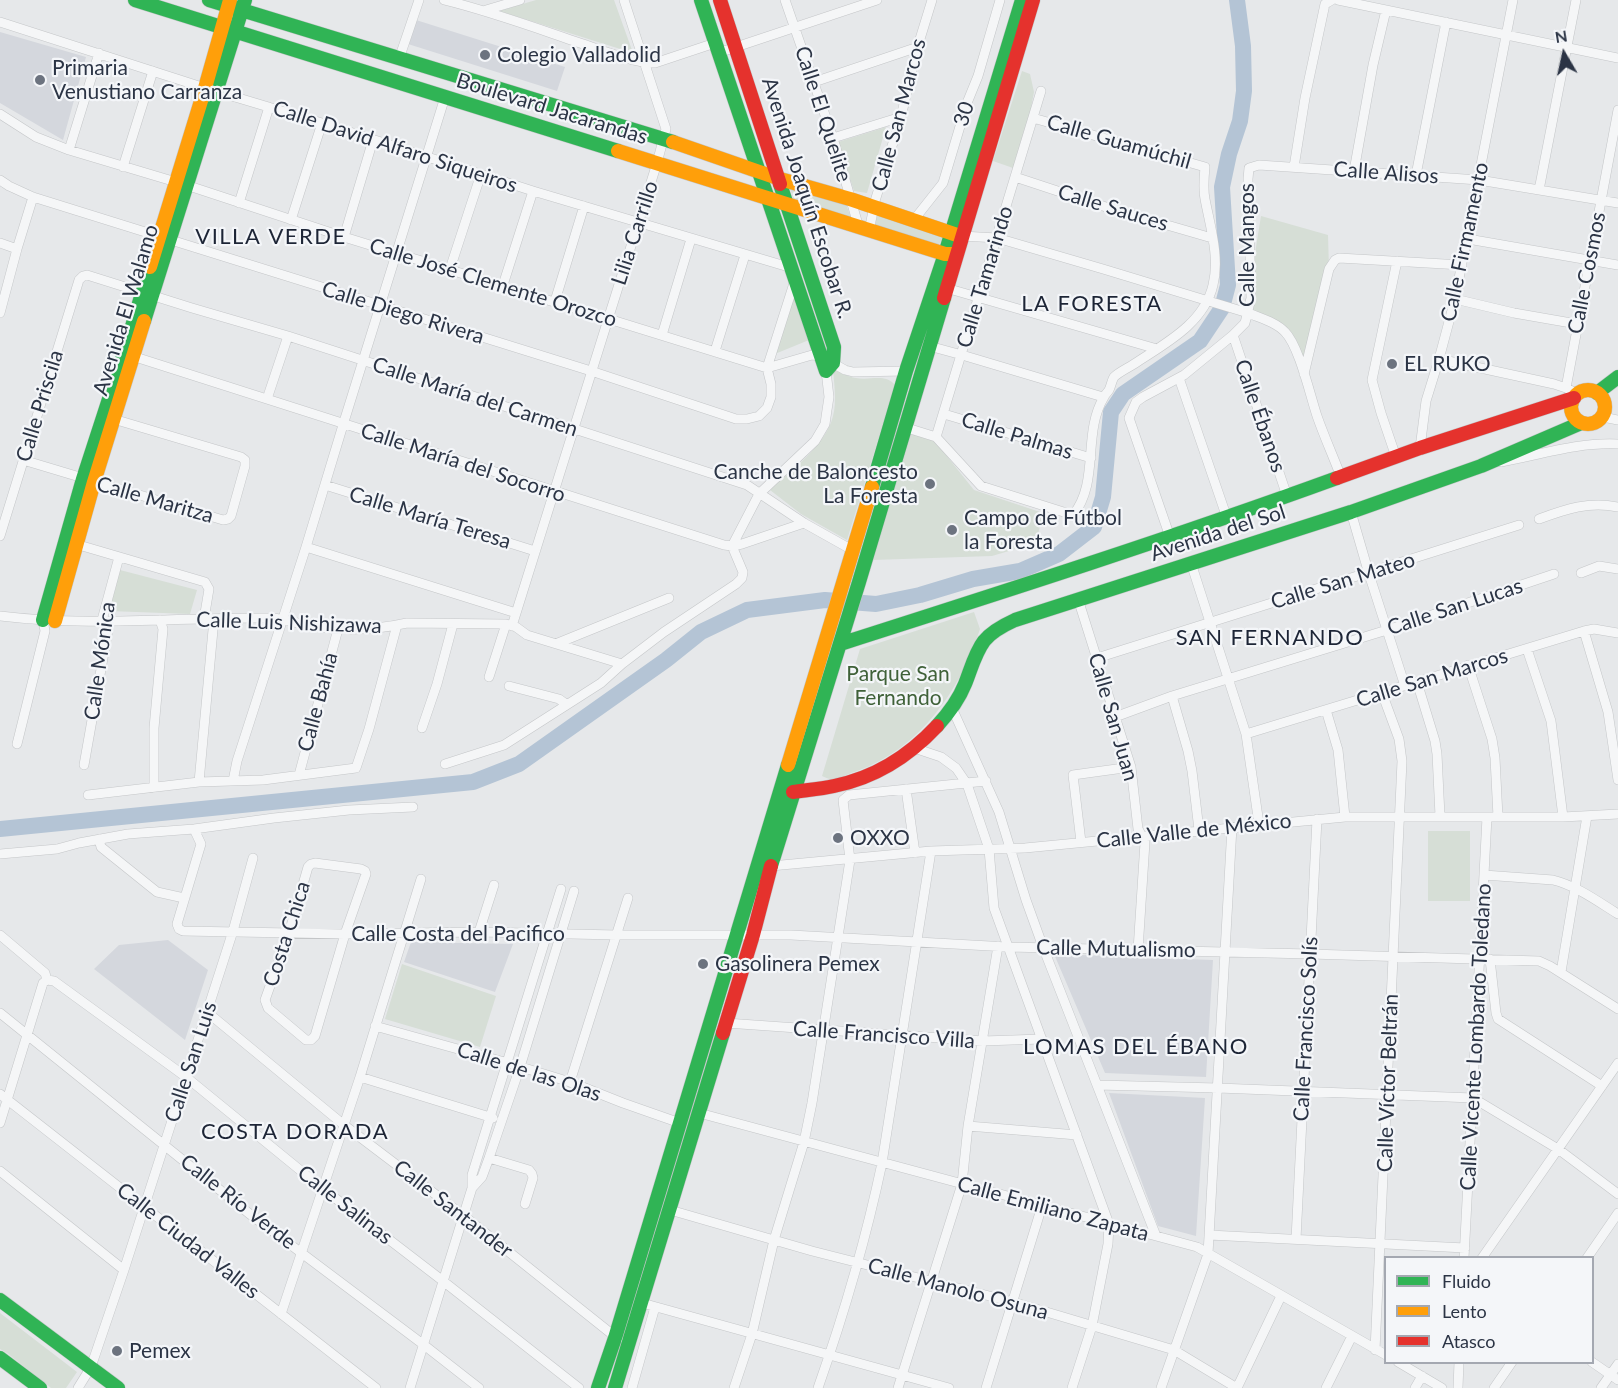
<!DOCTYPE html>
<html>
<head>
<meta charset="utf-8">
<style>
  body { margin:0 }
  #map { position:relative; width:1618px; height:1388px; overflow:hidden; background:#e6e8ea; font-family:Lato,sans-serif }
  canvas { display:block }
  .legend { position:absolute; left:1384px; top:1256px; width:210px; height:108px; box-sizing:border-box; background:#f4f6f9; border:2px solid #a4a8b1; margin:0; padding:8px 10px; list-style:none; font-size:18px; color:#2b3445 }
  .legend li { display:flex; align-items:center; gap:12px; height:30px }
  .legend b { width:30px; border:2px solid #a4a8b1 }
  .north { position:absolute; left:1534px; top:24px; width:60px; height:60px; -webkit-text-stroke:4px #f4f6f9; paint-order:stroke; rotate:351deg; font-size:16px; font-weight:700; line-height:24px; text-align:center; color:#2b3445 }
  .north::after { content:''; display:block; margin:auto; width:21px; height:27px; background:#2b3445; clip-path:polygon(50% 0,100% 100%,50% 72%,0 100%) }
</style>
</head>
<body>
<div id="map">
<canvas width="1618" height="1388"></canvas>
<ul class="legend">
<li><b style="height:8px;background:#30b455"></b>Fluido</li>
<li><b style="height:8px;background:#ff9f0a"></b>Lento</li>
<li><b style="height:8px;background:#e5322d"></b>Atasco</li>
</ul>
<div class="north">N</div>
</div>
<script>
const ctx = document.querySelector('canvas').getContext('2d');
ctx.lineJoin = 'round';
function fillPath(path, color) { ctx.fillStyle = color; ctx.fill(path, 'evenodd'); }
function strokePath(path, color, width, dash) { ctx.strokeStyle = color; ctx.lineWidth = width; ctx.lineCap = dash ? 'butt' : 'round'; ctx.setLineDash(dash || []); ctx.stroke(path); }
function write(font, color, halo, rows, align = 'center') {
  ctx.font = font + ' Lato,sans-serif'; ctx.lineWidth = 4.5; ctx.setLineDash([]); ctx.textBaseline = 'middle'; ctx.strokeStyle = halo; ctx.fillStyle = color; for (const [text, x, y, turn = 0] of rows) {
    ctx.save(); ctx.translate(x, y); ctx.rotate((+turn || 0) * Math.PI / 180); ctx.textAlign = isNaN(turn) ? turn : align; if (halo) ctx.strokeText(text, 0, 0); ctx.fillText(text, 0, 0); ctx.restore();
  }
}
const built = new Path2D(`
  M416 20 565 67 557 91 408 44Z
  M0 32 86 57 63 140 0 103Z
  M168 940 208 970 185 1040 94 969 119 945Z
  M411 942 513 944 495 992 404 962Z
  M1054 954 1213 960 1206 1077 1105 1073Z
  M1109 1093 1205 1098 1196 1236 1158 1226Z`);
const green = new Path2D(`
  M536 0H614L633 53 499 11Z
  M1022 71 1030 74 1034 92 1030 113 1013 168 993 161Z
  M886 127 867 193 854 191 838 142Z
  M789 185 846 204 852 221 794 201Z
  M877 213 943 236 938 247 875 227Z
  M1261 216 1328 235 1329 269 1304 374 1288 336 1248 311 1251 278Z
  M790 285 809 340 770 356Z
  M833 369C840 372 848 377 856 378 870 381 885 373 895 385L847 540 801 514 770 490C791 470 826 445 833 416 837 402 834 383 833 369Z
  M911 434 934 440 974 490 1043 513 1036 543 992 556 873 560Z
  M120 570 197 590 190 614 109 611Z
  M974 612 980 629C961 689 920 749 857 771 850 773 839 779 831 779 828 779 825 777 822 776L860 649Z
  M1428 831H1470V901H1428Z
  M402 964 496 996 480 1047 385 1019Z
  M0 1313 77 1372 66 1388H51L7 1353 0 1349Z`);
const river = new Path2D(`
  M0 829 473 782 519 764 666 660 701 632 747 610 825 600 876 604 920 595 973 579 1020 571 1059 554 1094 527 1103 497 1111 412 1123 394 1200 341 1222 308 1228 285 1222 187 1229 154 1240 121 1244 91 1243 46 1237 0`);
const street = new Path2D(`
  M444 0C489 11 530 26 574 41 596 48 632 63 655 63L715 43
  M785 0 833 138 859 228
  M1338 0 1618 58
  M486 10 520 0
  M0 22 205 88 322 123 533 191 792 268
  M718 53 877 0
  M399 59 419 0
  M814 82 918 47
  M0 114 36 137 69 150 186 185 344 237 767 368 812 355 820 356 845 370 853 372 906 371
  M833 138 901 117
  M69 150 99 53
  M123 167 153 71
  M1294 167 1305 98 1325 4 1332 0
  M1354 171 1373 65 1386 10
  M1416 175 1446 22
  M1015 177 1115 210 1212 238
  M0 180 9 186 33 197 591 371 736 419H747L759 416 767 408 771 397V384L767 368 795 280
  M1539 190 1576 0
  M239 203 269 107
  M291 220 322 123
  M913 221 943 183 967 103 978 76 1000 0
  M869 231 875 201 901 117 916 52 932 0
  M962 236 997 238 1103 269 1248 313C1260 318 1276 322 1285 332 1299 346 1310 395 1317 416 1324 436 1333 456 1341 477
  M344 237 373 140
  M1468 239 1618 265
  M0 243 17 249
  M450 269 481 174
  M503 285 533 191
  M946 288 1157 349
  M1455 299 1514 313 1577 324
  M555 301 584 206
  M0 313 17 249 33 197
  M662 335 691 239
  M1233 335 1287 496
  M929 346 962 355 1103 397
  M715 351 745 255
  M129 355 724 545 732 546 742 544 804 523
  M1439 359 1554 384 1566 388
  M1304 374 1329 269 1335 260 1339 258 1462 265
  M1179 378 1227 518
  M1578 394 1566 388 1618 110
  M267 399 288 336
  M944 414 1091 458
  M1603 417 1618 420
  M904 427 936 437
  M936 437 981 486 1073 515C1100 482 1082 433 1104 397 1105 394 1108 392 1109 390 1111 386 1112 380 1114 377 1119 372 1128 368 1134 364 1164 344 1204 324 1213 285 1220 257 1210 226 1205 199 1203 189 1204 177 1205 167L1033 118
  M936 437 1041 91
  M1420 448 1426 401 1439 359 1455 299 1513 0
  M1396 457 1381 413 1372 380 1397 261
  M23 460 223 520 228 519 231 516 245 466V460L241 457 110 418
  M1501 462C1539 455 1578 442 1618 444
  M325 485 535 551
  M1351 512 1369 574 1405 686
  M1539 519C1566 509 1589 501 1618 507
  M0 536 79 280 83 276 87 275 192 308 288 336 747 485 804 523 854 551
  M1170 537 1129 418 1136 402 1143 397 1184 375 1233 335 1245 323 1251 298 1248 179 1249 168 1259 165 1479 180 1618 203
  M72 543 205 582 209 589 204 619
  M306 547 513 612H516
  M1191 563 1246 734 1259 824
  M1581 573 1599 566 1618 569
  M1078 599 1131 767 1138 829 1145 842 1138 950
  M0 616C90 627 180 617 271 618 284 618 298 624 311 626 342 631 376 630 407 623L506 624 516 627 527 635 622 664
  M512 626 657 163 666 129 624 0
  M1584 631 1608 712 1618 780
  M558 643 669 598
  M1527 649 1551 721 1563 817
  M1097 658 1519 525
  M1468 665 1492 739 1495 758 1498 817
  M489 677 506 624
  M1417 682 1435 741 1437 754 1440 816
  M509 686 559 699 566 704
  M1172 696 1188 751 1192 771 1199 830
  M952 708 999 812 1026 900 1043 947 1156 1236
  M1326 710 1338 750 1345 817
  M1115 717 1172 696 1387 630 1554 574
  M422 728 437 684 453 624
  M1246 734 1584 631 1594 629 1618 633
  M17 744 45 631 43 620
  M914 748 941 757 956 768 967 784 989 849 994 908 1109 1224 1108 1244 1092 1326 1072 1388
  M445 764 504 745 601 683 622 664 664 632 736 584 742 578 743 572 732 546 759 494 815 441 825 424 827 410 829 397 826 371
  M84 765 108 630 102 620 119 557
  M299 775 338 629
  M233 781 237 761 306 547 343 425 445 97
  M199 782 214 619
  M154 788V728L163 629 160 620
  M906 789 915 853
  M88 795 199 782 263 780 356 768 369 729 397 625
  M194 829 201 844 177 924 179 929 183 931 345 934 479 932 617 935H791L1008 947 1310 954 1539 961 1550 966 1618 1009
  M99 839 101 847 157 892 184 898
  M1081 842 1073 775 1131 767
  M0 854 57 849 79 843 128 834 194 829 274 818 349 810 413 807
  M315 863 361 869 365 871 366 874 345 934 315 1036 311 1040H306L268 1008 265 1000 289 933 308 867 311 864Z
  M771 866 931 851 1025 848 1345 817H1563L1618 814
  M1484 875 1553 880C1577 886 1597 901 1618 914
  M479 932 494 885
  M0 935 45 973 47 980
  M1490 959 1496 1013 1498 1019 1602 1086
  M1561 972 1587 816
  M47 980 54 981 186 1077 322 1188 443 1281 579 1388
  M207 1012 344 1125 464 1216 618 1339
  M0 1013 251 1215 424 1345 479 1388
  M726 1023 983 1041 1042 1039
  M375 1026 508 1063 570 1082 623 1103 680 1123
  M360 1077 493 1118
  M570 1082 628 898
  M1097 1085 1218 1088 1473 1098 1558 1149 1618 1194
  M0 1094 376 1388
  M699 1113 1197 1247 1386 1355
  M0 1123 43 983 47 980
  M968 1126 1077 1135
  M489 1158 529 1170 532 1174 533 1178 525 1204
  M0 1171 124 1270
  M472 1188 482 1177 489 1158 520 1067 574 891
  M670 1210 812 1251 1013 1302 1174 1350 1237 1388 1281 1296
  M1209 1235 1465 1248
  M1296 1239 1317 819
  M1464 1258 1487 817
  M1482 1258 1618 1063
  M1587 1258 1618 1213
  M642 1303 949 1388
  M281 1314 360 1077 421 879
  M1375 1350 1402 761 1399 739 1382 693
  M1398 1362 1442 1388
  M1592 1362 1618 1380
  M78 1388 91 1367 124 1270 233 931 253 858
  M410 1388 472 1188V1175L561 889
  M632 1388 655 1307
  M734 1388 752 1334 774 1240 804 1142 812 1103 850 860 843 800 849 795 986 781
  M818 1388C844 1314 866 1239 882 1163L931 851
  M898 1388 962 1184 968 1126 998 946
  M986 1388 1042 1206
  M1161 1388 1208 1254 1232 827
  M1326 1388 1352 1336
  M1415 1388 1422 1376
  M1458 1388 1459 1362
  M1494 1388 1512 1362
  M1601 1388 1618 1364`);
const fast = new Path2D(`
  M135 0 618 151
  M209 0 673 142
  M701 0 826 371
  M780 184 834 347 833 363 826 371
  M144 321 245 0
  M1597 393 1618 377
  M872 487 906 371 945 254 1022 0
  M43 620 83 479 124 353 150 267
  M840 644C1006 591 1172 538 1337 478
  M937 726C948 714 959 699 965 684 971 669 975 653 984 641 992 631 1004 625 1015 620L1351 512 1481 466 1581 423
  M771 866 859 582 944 298
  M0 1300 118 1388
  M0 1358 40 1388
  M598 1388 615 1338 788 765
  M615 1388 723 1033`);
const slow = new Path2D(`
  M673 142 780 179 850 199 960 236
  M618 151 945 254H952
  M150 267 205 88 230 0
  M1571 407a17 17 0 1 1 34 0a17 17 0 1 1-34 0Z
  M55 621 94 482 144 321
  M788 765 872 487`);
const jam = new Path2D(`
  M720 0 780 184
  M944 298 1033 0
  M1337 478 1420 448 1574 398
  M793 792C807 790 821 789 834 786 874 778 909 756 937 726
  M723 1033 753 935 771 866`);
const markers = [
  [485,55,6,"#6c737f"],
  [40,80,6,"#6c737f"],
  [1392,364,6,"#6c737f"],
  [930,484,6,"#6c737f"],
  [952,530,6,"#6c737f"],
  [838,838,6,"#6c737f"],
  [703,964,6,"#6c737f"],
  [117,1351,6,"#6c737f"]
];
const poiNames = [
  ["Colegio Valladolid",497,55],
  ["Primaria",52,68],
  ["Venustiano Carranza",52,92],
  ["EL RUKO",1404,364],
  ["Canche de Baloncesto",918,472,"right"],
  ["La Foresta",918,496,"right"],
  ["Campo de Fútbol",964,518],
  ["la Foresta",964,542],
  ["OXXO",850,838],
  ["Gasolinera Pemex",715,964],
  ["Pemex",129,1351]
];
const streetNames = [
  ["Boulevard Jacarandas",552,109,17],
  ["Calle El Quelite",823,114,72],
  ["30",964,114,-72],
  ["Calle San Marcos",899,115,-75],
  ["Calle Guamúchil",1119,142,16],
  ["Calle David Alfaro Siqueiros",395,147,18],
  ["Calle Alisos",1386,173,4],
  ["Avenida Joaquín Escobar R.",807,198,72],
  ["Calle Sauces",1113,208,17],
  ["Lilia Carrillo",635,233,-72],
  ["Calle Firmamento",1465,242,-78],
  ["Calle Mangos",1247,245,-90],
  ["Calle Cosmos",1587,273,-79],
  ["Calle Tamarindo",985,277,-73],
  ["Calle José Clemente Orozco",493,283,17],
  ["Avenida El Walamo",126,310,-73],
  ["Calle Diego Rivera",403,313,17],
  ["Calle María del Carmen",475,397,18],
  ["Calle Priscila",40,406,-73],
  ["Calle Ébanos",1260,416,71],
  ["Calle Palmas",1017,436,17],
  ["Calle María del Socorro",463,463,18],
  ["Calle Maritza",155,500,16],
  ["Calle María Teresa",430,518,17],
  ["Avenida del Sol",1218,533,-18],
  ["Calle San Mateo",1343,581,-17],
  ["Calle San Lucas",1455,607,-18],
  ["Calle Luis Nishizawa",289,623,2],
  ["Calle Mónica",100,661,-82],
  ["Calle San Marcos",1432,678,-17],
  ["Calle Bahía",318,702,-75],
  ["Calle San Juan",1113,717,74],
  ["Calle Valle de México",1194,831,-6],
  ["Costa Chica",287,934,-72],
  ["Calle Costa del Pacifico",458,934],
  ["Calle Mutualismo",1116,949,1],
  ["Calle Francisco Solís",1306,1029,-87],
  ["Calle Francisco Villa",884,1035,4],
  ["Calle Vicente Lombardo Toledano",1476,1037,-87],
  ["Calle San Luis",191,1062,-72],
  ["Calle de las Olas",529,1072,18],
  ["Calle Víctor Beltrán",1388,1083,-88],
  ["Calle Río Verde",238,1202,38],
  ["Calle Salinas",345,1205,38],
  ["Calle Santander",453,1209,38],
  ["Calle Emiliano Zapata",1053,1209,15],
  ["Calle Ciudad Valles",188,1241,38],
  ["Calle Manolo Osuna",958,1289,15]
];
const parkNames = [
  ["Parque San",898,674],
  ["Fernando",898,698]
];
const neighbourhoodNames = [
  ["VILLA VERDE",271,237],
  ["LA FORESTA",1092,304],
  ["SAN FERNANDO",1270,638],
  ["LOMAS DEL ÉBANO",1136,1047],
  ["COSTA DORADA",295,1132]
];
fillPath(built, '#d4d7dd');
fillPath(green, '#d6ded6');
strokePath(river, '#b4c4d5', 16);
strokePath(street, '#c4c6c8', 10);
strokePath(fast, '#c4c6c8', 15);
strokePath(slow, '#c4c6c8', 15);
strokePath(jam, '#c4c6c8', 15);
strokePath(street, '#f5f6f7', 9);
strokePath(fast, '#30b455', 14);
strokePath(slow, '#ff9f0a', 14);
strokePath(jam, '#e5322d', 14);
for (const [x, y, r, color] of markers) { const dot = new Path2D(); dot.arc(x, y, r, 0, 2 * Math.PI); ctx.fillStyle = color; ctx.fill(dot); strokePath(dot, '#f4f6f9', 2); }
write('21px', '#2b3445', '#f4f6f9', poiNames, 'left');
write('21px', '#2b3445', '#f4f6f9', streetNames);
write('21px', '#3f6138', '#f4f6f9', parkNames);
ctx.letterSpacing = '1.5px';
write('22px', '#1d2536', '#f4f6f9', neighbourhoodNames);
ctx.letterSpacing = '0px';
</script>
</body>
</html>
